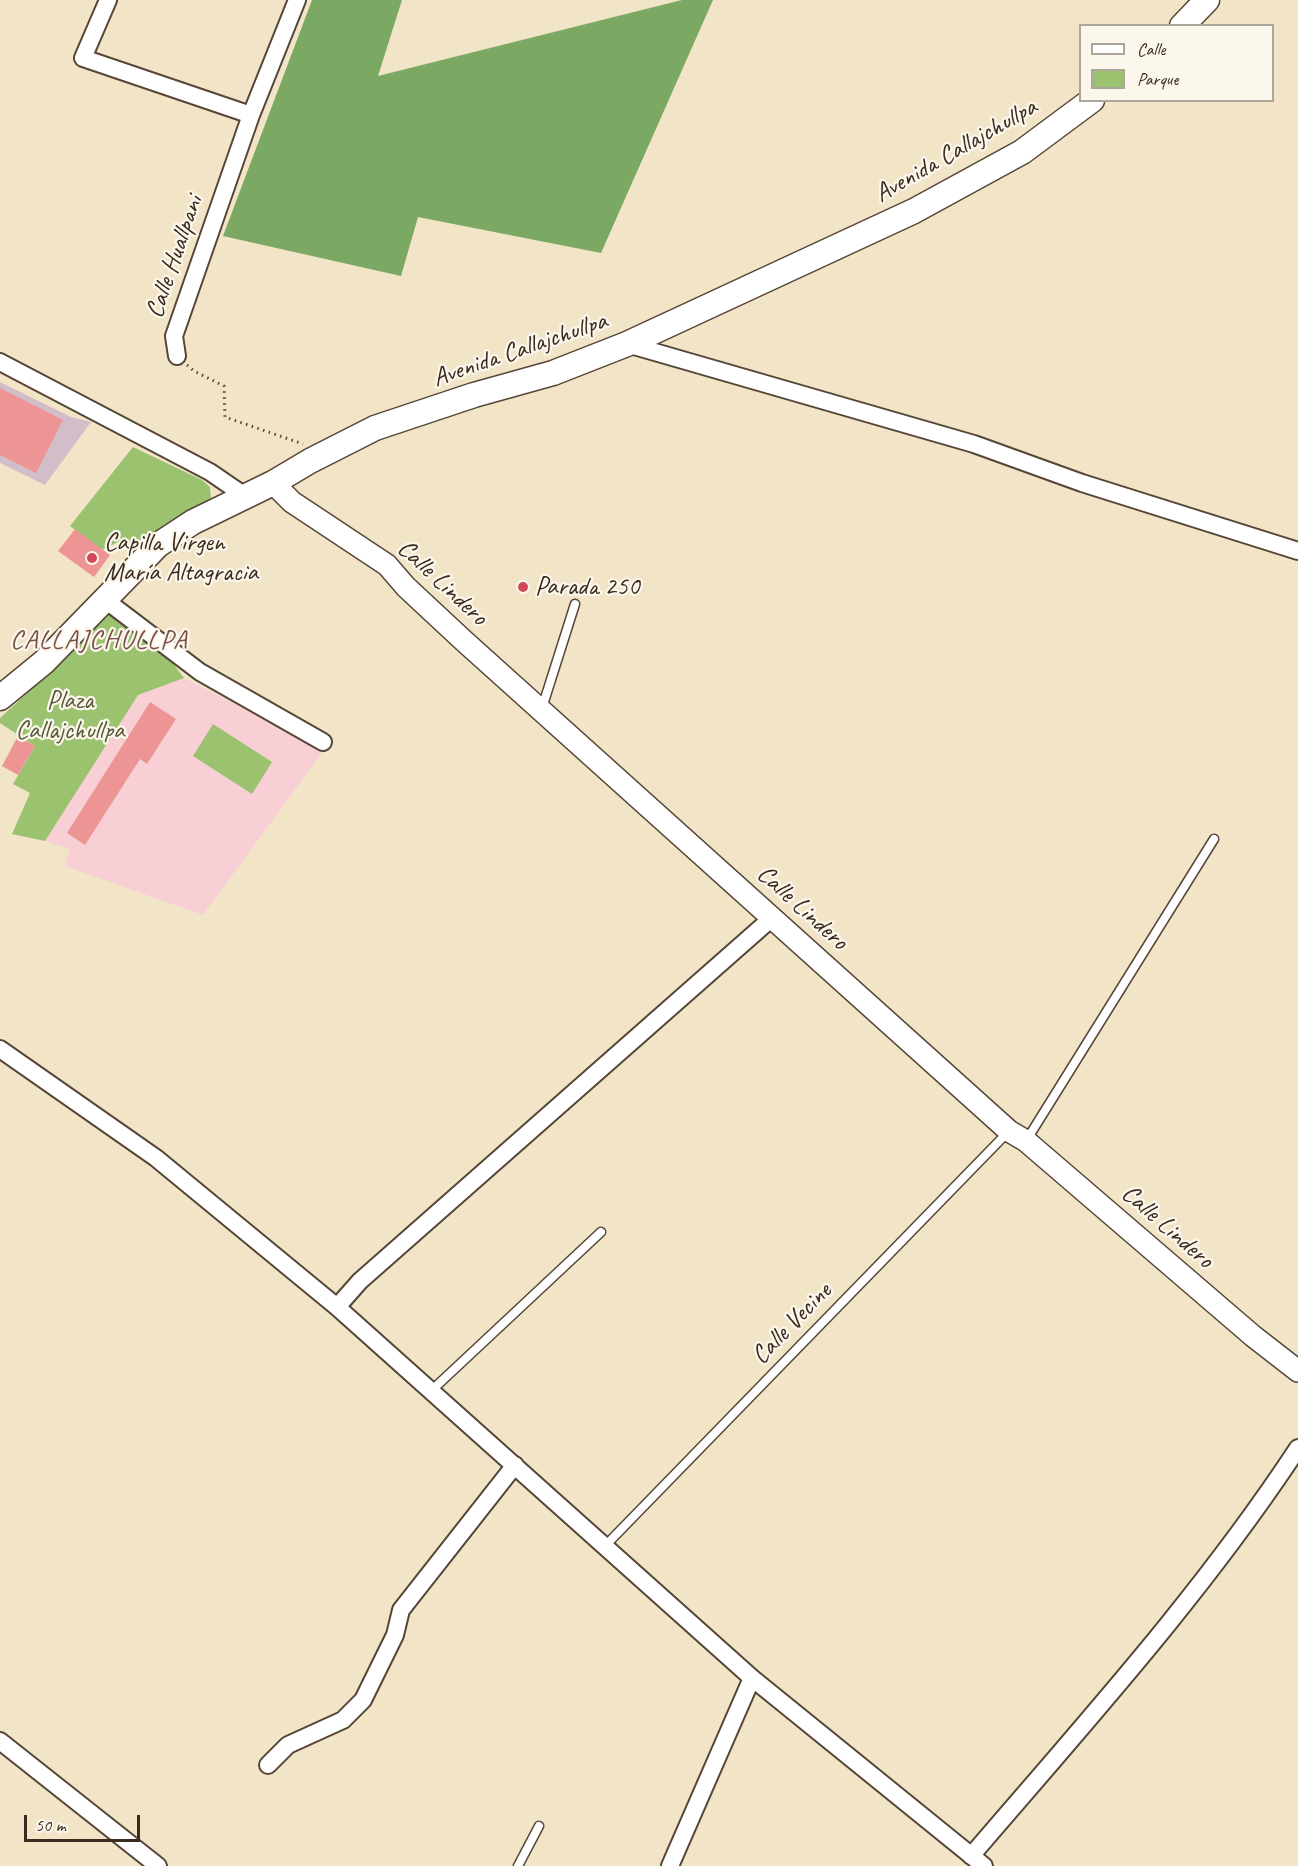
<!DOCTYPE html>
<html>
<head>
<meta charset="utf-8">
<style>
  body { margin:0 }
  #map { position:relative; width:1298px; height:1866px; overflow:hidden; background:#f2e4c7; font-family:Caveat,sans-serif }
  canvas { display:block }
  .legend { position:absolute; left:1079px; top:24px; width:195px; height:78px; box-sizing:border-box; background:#fbf7ec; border:2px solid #aea59a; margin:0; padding:8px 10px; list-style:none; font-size:18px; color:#3b2a1e }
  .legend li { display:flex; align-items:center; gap:12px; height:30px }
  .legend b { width:30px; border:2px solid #aea59a }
  .scale { position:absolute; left:24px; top:1815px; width:116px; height:27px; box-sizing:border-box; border:3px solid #3b2a1e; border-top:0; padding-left:8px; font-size:18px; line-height:21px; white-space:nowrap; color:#3b2a1e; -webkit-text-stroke:4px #fbf7ec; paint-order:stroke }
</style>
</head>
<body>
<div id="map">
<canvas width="1298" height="1866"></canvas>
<ul class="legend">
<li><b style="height:8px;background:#fff"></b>Calle</li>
<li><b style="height:16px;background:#9ac26f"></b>Parque</li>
</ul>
<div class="scale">50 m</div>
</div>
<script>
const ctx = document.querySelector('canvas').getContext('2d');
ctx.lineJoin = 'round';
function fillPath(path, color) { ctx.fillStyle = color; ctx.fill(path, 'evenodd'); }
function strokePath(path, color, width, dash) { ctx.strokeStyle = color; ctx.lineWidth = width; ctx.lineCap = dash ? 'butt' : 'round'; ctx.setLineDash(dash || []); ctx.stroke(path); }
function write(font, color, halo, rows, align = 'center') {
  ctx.font = font + ' Caveat,sans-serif'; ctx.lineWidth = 4.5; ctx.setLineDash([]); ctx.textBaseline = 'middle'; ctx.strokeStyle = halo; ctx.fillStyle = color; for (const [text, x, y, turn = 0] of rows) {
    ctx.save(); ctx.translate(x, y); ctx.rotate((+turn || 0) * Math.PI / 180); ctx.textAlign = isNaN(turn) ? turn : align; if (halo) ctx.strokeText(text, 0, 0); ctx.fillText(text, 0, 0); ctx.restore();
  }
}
const built = new Path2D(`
  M184 678 324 750 203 915 65 866 70 849 45 841 138 695Z`);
const industrial = new Path2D(`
  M0 382 71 417 91 422 45 485 0 463Z`);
const green = new Path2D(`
  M133 447 202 480 210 487 211 498 203 506 169 522 130 551 118 542 102 550 70 526Z
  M112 614 168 657 184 678 138 695 45 841 12 834 30 793 13 784 35 746 0 723V718L58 665 100 618Z
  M213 724 272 762 252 794 193 756Z`);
const forest = new Path2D(`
  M312 0H402L378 76 682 0H713L601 253 418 217 401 276 223 236Z`);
const building = new Path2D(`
  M0 388 63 420 36 473 0 455Z
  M75 529 110 555 94 577 58 551Z
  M150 702 176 719 147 764 140 759 85 845 67 833Z
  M18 736 35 746 18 775 2 766Z`);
const path = new Path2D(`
  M187 365 194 371 224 386 225 417 303 444`);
const service = new Path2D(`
  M542 708 575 604
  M1026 1141 1214 839
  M431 1391 601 1232
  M605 1546 1009 1131
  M518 1866 539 1826`);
const minor = new Path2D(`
  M108 0 83 58 251 115
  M627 344 974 444 1082 483 1298 551
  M177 356 174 336 251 115 297 0
  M0 362 210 472 245 496
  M104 599 200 672 323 742
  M0 1049 156 1158 337 1307 752 1678 984 1866
  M337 1307 360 1281 773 917
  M0 1741 158 1866
  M268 1765 288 1745 343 1720 363 1700 395 1635 401 1610 515 1465
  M971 1856C1084 1724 1202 1594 1298 1448
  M670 1866 752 1678`);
const tertiary = new Path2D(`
  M273 483 292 502 387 565 406 587 464 641 1009 1131 1026 1141 1253 1336 1298 1371`);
const secondary = new Path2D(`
  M1182 26 1207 0
  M0 698 44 662 158 545 193 522 273 483 310 461 375 428 474 395 553 373 627 344 914 211 1022 152 1092 100`);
const markers = [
  [92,558,6,"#d1495b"],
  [523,587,6,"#d1495b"]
];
const streetNames = [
  ["Avenida Callajchullpa",956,151,-30],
  ["Calle Huallpani",175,257,-71],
  ["Avenida Callajchullpa",520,350,-19],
  ["Calle Lindero",442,583,43],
  ["Calle Lindero",802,908,42],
  ["Calle Lindero",1167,1227,41],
  ["Calle Vecine",792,1324,-46]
];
const poiNames = [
  ["Capilla Virgen",104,543],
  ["María Altagracia",104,573],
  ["Parada 250",535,587]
];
const parkNames = [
  ["Plaza",70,701],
  ["Callajchullpa",70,731]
];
const neighbourhoodNames = [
  ["CALLAJCHULLPA",99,641]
];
fillPath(built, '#f7cfd4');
fillPath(industrial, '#d2bdc8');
fillPath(green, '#9ac26f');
fillPath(forest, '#7ba862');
fillPath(building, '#ed9594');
strokePath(service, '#564637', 11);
strokePath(minor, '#564637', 20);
strokePath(tertiary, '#564637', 24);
strokePath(secondary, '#564637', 27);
strokePath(path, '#564637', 3, [1.5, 4.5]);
strokePath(service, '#fff', 8);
strokePath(minor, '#fff', 16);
strokePath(tertiary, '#fff', 21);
strokePath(secondary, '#fff', 24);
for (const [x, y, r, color] of markers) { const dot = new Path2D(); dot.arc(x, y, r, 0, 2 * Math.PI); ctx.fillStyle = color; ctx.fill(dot); strokePath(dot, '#fbf7ec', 2); }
write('26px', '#3b2a1e', '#fbf7ec', streetNames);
write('26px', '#3b2a1e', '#fbf7ec', poiNames, 'left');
write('26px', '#585836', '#fbf7ec', parkNames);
ctx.letterSpacing = '1.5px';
write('27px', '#794f47', '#fbf7ec', neighbourhoodNames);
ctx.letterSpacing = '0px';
</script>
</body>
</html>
